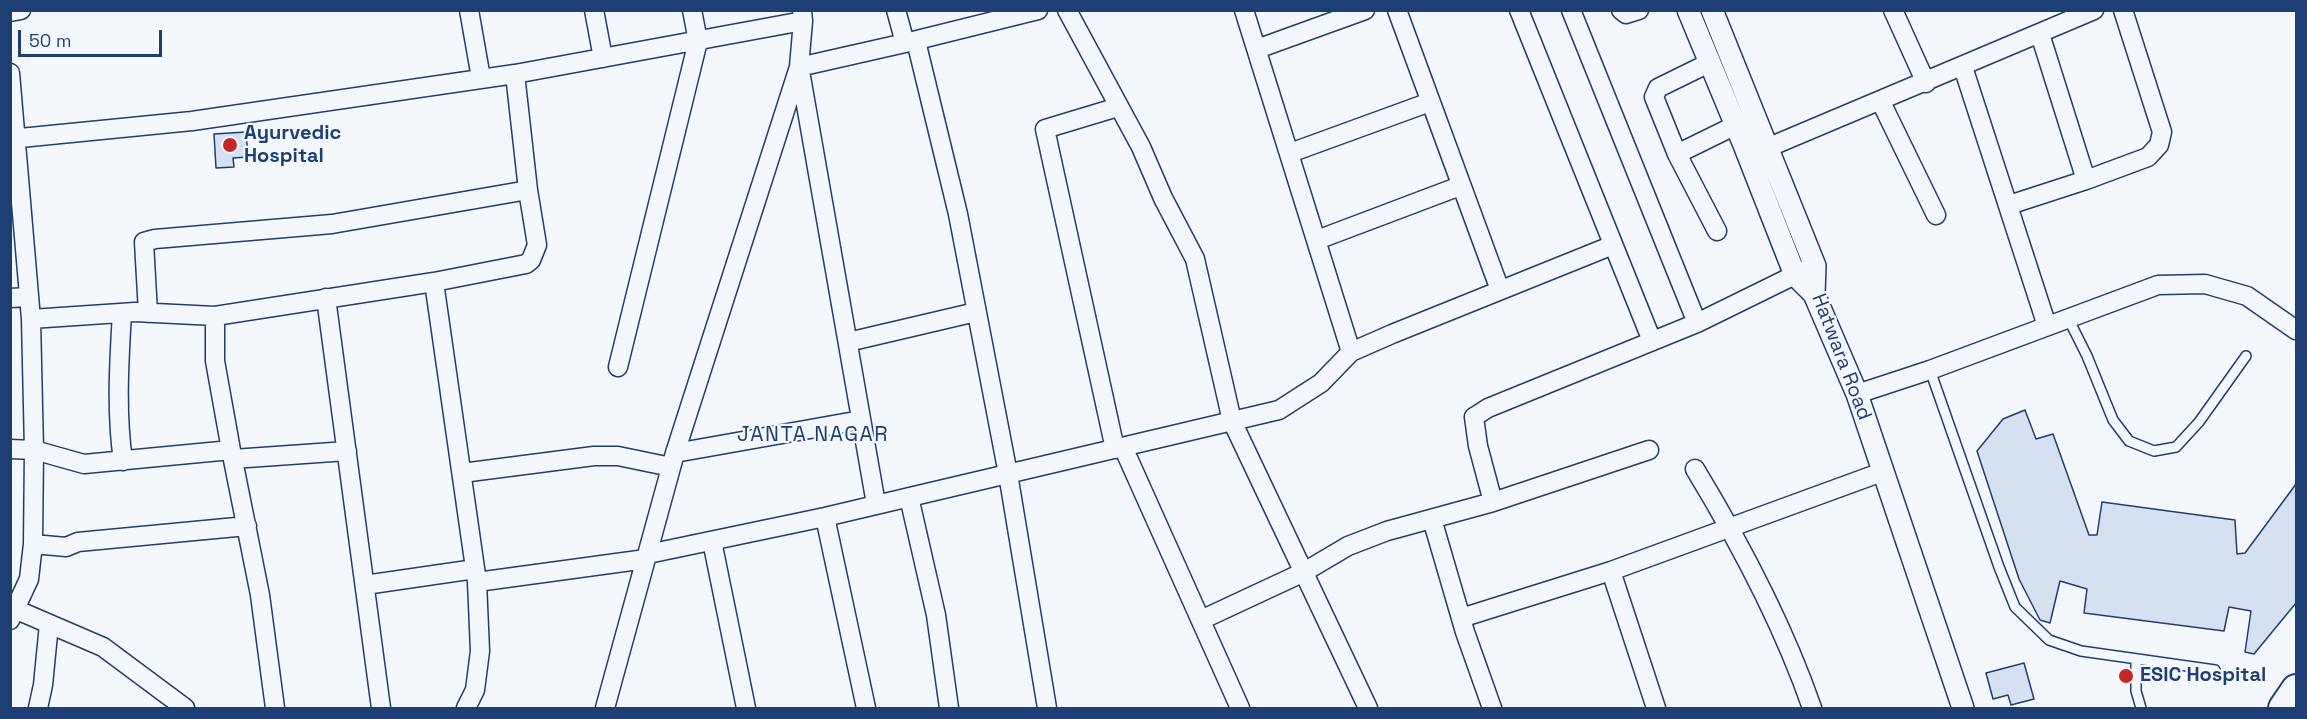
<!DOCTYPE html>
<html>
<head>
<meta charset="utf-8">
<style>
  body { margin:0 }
  #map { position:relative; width:2307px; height:719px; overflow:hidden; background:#f4f7fb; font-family:"Space Grotesk",sans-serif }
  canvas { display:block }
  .frame { position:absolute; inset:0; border:12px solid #1d3f73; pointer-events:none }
  .scale { position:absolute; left:18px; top:30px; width:144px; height:27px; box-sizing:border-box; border:3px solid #1d3f73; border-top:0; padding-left:8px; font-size:18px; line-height:21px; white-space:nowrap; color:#1d3f73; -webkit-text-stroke:4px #f4f7fb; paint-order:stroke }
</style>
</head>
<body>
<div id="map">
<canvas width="2307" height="719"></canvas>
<div class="frame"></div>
<div class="scale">50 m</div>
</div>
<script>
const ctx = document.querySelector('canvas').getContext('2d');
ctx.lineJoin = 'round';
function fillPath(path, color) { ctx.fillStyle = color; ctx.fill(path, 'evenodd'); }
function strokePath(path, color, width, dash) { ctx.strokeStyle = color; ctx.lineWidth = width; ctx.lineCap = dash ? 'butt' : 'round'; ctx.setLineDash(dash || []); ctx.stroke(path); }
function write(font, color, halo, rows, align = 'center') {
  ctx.font = font + ' "Space Grotesk",sans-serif'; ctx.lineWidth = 4.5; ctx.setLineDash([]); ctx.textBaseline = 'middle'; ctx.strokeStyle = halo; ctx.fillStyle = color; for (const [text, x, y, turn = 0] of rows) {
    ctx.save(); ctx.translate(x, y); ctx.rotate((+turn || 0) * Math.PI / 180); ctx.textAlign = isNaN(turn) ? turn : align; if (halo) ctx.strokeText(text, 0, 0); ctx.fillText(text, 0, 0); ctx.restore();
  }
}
const building = new Path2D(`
  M246 132 248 157 233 158 234 167 216 168 214 134Z
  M2025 410 2036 439 2053 434 2089 535H2097L2102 502 2235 520 2237 554 2245 553 2296 484V603L2254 654 2245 652 2251 611 2229 607 2224 631 2084 613 2087 589 2060 581 2050 623 2040 620 2019 579 1977 451 2003 419Z
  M2024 663 2034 699 2011 705 2008 695 1993 699 1986 673Z`);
const service = new Path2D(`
  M2068 318 2087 356 2113 420 2129 441 2154 451 2176 447 2199 422 2246 356
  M1930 370 1999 567 2015 607 2049 640 2081 651 2215 670
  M2136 659V691L2141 708`);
const minor = new Path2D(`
  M469 10 481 78
  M594 10 603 58
  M896 10 905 43
  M1067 10 1141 147 1163 198 1195 259 1232 421 1368 708
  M1244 10 1351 352
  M1397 10 1500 290
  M1519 10 1652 341
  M1571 10 1697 323
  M1621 10 1626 14 1639 10
  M1893 10 1926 83
  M10 12 21 10
  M2040 34 2086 180
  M916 41 958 214 1008 474 1047 708
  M1257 49 1365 10
  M1709 63 1658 88 1654 97 1677 154 1717 231
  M799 67 905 43 1038 10
  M1963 67 2047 326
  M800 71 876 504
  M10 73 31 319 34 450 33 544 29 579 10 620
  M1881 102 1936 215
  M10 139 192 121 515 74 803 21
  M1290 153 1430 102
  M1755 153 2094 10
  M1677 154 1736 125
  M2009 205 2086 180 2148 157 2159 145 2162 132 2123 10
  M1317 240 1460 186
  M10 298 29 297
  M326 298 381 708
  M122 313C119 363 116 412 123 461
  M148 313 144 242 155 239 332 224 528 190
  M31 319 135 312 215 316 434 282
  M848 342 976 312
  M618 367 698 41 692 10
  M1857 394 1930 370 2158 285 2205 284 2247 296 2296 330
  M1123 447 1240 708
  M10 449 34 450 84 464 231 450 215 361V316
  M1115 449 1045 129 1118 107
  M231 450 260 595 275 708
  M675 453 861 420
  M233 459 347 451
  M1695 469C1741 545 1783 624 1812 708
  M462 473 594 456H618L671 467
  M909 497 936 615 949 708
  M1493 502 1649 450
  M825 517 866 708
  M1432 519 1465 632 1492 708
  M712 541 746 708
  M33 544 66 547 78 542 247 526
  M648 554 825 517 1279 410 1321 383 1351 352 1392 334 1613 245
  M1611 571 1882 472
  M477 582 646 559
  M365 585 475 569
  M10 607 103 647 185 708
  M1461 618 1611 571 1656 708
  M1201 620 1304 572 1348 546 1387 531 1493 502 1478 446 1474 417 1488 408 1697 323 1807 269
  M38 708 43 685 49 624
  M466 708 475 690 480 651 477 582 434 282 526 264 531 260 537 245 528 190 515 74
  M605 708 675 453 799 67 803 21 802 10`);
const tertiary = new Path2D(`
  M1688 10 1744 145 1795 275 1814 294
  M1712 10 1815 266 1814 294 1857 394 1963 708`);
const trunk = new Path2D(`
  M2283 708 2296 689`);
const markers = [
  [230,145,8,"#c62828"],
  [2126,676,8,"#c62828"]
];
const poiNames = [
  ["Ayurvedic",244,134],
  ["Hospital",244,157],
  ["ESIC Hospital",2140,676]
];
const streetNames = [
  ["Hatwara Road",1841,357,69]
];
const neighbourhoodNames = [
  ["JANTA NAGAR",813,435]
];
fillPath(building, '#d5e0f0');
strokePath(building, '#1d3f73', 1.5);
strokePath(service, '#1d3f73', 12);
strokePath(minor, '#1d3f73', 21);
strokePath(tertiary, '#1d3f73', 24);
strokePath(trunk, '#1d3f73', 32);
strokePath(service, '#f4f7fb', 9);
strokePath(minor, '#f4f7fb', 18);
strokePath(tertiary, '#f4f7fb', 21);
strokePath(trunk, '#f4f7fb', 28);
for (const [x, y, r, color] of markers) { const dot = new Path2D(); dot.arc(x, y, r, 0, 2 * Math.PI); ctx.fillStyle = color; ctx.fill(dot); strokePath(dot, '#f4f7fb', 2); }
write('bold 20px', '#1d3f73', '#f4f7fb', poiNames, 'left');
write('20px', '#1d3f73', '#f4f7fb', streetNames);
ctx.letterSpacing = '1.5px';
write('21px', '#1d3f73', '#f4f7fb', neighbourhoodNames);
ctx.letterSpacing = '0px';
</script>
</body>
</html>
